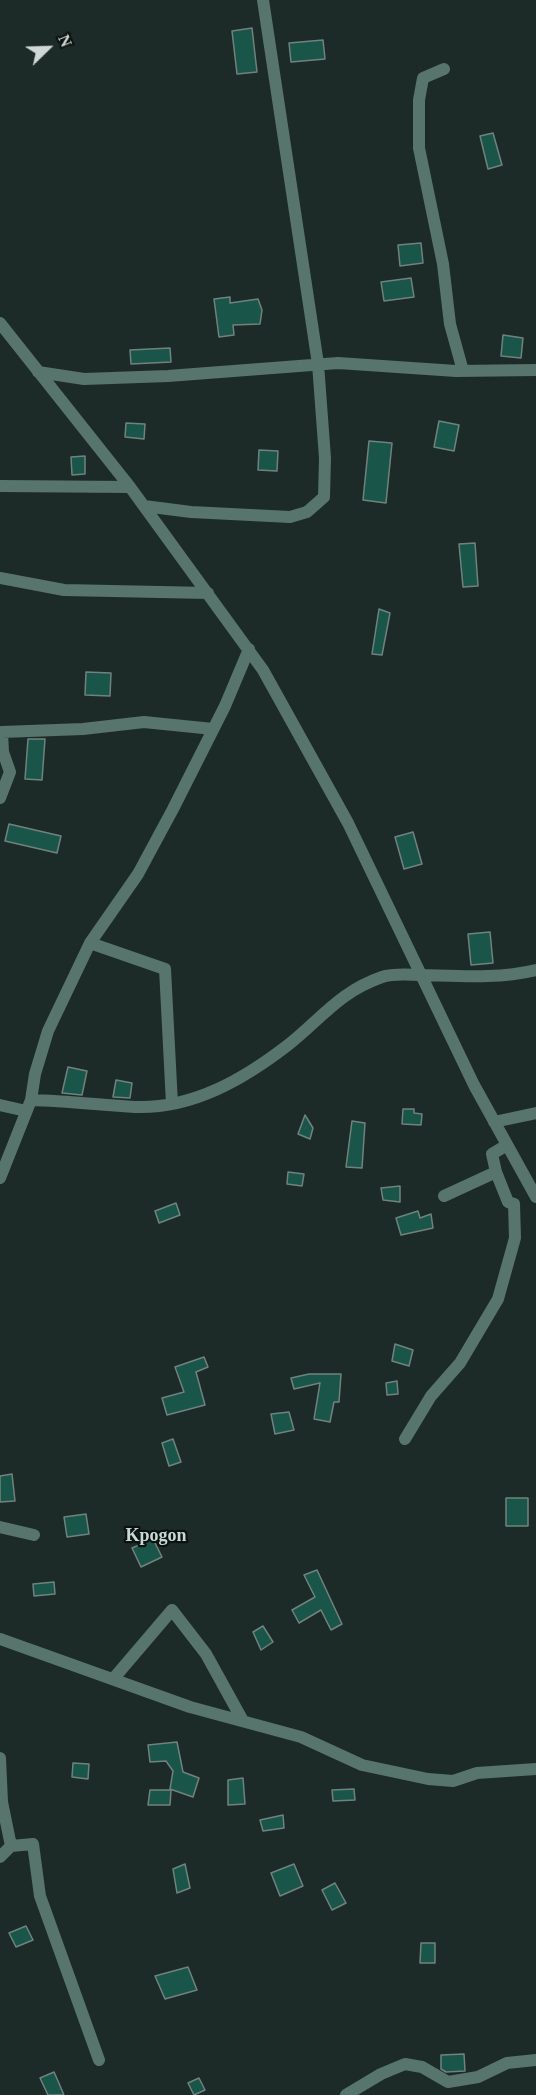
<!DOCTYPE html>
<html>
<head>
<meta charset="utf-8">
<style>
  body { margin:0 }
  #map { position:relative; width:536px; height:2095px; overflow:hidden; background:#1c2b27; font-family:Georgia,serif }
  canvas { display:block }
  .north { position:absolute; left:18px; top:18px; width:60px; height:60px; -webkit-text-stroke:4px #0b1210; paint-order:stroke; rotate:67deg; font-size:16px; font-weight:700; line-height:24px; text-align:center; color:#cfd8d5 }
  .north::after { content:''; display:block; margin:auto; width:21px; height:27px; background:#cfd8d5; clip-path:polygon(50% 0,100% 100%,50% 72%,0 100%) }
</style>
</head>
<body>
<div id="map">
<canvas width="536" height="2095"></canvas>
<div class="north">N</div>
</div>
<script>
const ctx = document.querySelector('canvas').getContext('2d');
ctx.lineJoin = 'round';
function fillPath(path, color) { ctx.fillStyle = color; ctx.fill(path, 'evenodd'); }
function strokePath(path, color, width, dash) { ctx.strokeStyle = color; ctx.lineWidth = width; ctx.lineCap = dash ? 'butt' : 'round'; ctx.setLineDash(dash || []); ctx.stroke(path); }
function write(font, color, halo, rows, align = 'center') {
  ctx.font = font + ' Georgia,serif'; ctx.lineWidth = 4.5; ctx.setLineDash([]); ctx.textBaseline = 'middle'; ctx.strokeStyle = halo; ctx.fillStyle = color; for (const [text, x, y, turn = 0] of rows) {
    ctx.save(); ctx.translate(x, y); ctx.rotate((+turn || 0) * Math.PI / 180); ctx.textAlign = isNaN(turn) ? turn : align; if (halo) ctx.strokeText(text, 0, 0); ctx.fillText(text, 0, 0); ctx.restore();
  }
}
const building = new Path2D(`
  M252 28 257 72 237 74 232 31Z
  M323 40 325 59 291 62 289 43Z
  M493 133 502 165 488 169 480 136Z
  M421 243 423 263 400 266 398 245Z
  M411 278 414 297 384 301 381 282Z
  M230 297V303L258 299 262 310 260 324 233 325 234 335 219 337 214 299Z
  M503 335 523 338 521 358 501 356Z
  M170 348 171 362 131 364 130 350Z
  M439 421 459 425 454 451 434 447Z
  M126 423 145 424 144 439 125 437Z
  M369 441 392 443 386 503 363 500Z
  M259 450 278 451 277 471 258 470Z
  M85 456V474L72 475 71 457Z
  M475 543 478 586 463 587 459 544Z
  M379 609 390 613 382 655 372 654Z
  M86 672 111 673 110 696 85 695Z
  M28 739H45L42 780 25 779Z
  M9 824 61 836 57 853 5 841Z
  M413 832 422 864 404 869 395 837Z
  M490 932 493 963 471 965 468 934Z
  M68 1067 87 1071 82 1095 62 1093Z
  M116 1080 132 1083 130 1098 113 1097Z
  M403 1109H414V1113L422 1114 421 1125 402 1124Z
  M305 1115 313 1128 310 1139 298 1134Z
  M352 1121 365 1123 362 1168 346 1167Z
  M288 1172 304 1174 302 1186 287 1184Z
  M400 1186V1202L383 1200 381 1188Z
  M176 1203 180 1215 159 1223 155 1211Z
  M418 1211 420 1218 431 1214 433 1228 401 1235 396 1218Z
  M395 1344 413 1350 409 1366 392 1361Z
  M204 1357 208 1367 196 1372 205 1405 167 1415 162 1398 184 1392 175 1367Z
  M309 1374H341L339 1402H334L330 1422 314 1419 320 1383 294 1389 291 1378Z
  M397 1381 398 1394 387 1395 386 1383Z
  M289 1412 294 1430 275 1434 271 1414Z
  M173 1439 181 1462 169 1466 162 1443Z
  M12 1474 15 1501 0 1502V1476Z
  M506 1498H528V1526H506Z
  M86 1514 89 1534 67 1537 64 1517Z
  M153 1539 162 1557 141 1567 132 1548Z
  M317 1570 342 1624 331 1630 321 1610 299 1623 292 1610 315 1597 304 1575Z
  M54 1582 55 1594 34 1596 33 1584Z
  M263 1626 273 1642 261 1650 253 1632Z
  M177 1742 183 1772 199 1778 193 1797 170 1789 173 1771 166 1761 150 1762 148 1745Z
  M73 1763 89 1764 88 1779 72 1777Z
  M243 1778 245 1804 228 1805V1780Z
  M354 1789 355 1800 333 1801 332 1790Z
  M150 1790H171L170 1805H148Z
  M283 1815 284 1828 263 1831 260 1820Z
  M185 1864 190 1888 177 1893 173 1869Z
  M294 1864 303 1886 280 1896 271 1873Z
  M335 1883 346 1903 332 1910 322 1890Z
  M26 1926 33 1940 16 1947 9 1933Z
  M421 1943H435V1963H420Z
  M188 1967 197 1990 165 1999 155 1976Z
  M464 2054 465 2071 446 2072 441 2069V2055Z
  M54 2072 58 2081 64 2095H48L40 2078Z
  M199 2078 205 2090 194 2095 188 2083Z`);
const minor = new Path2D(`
  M444 69 423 78 419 100V148L443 264 450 324 463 371
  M0 323 130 487 263 670 348 823 474 1085 536 1197
  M38 372 84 379 168 376 338 363 456 371 536 370
  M0 486 130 487
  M144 506 191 512 290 517 307 512 324 497 325 458 318 364 263 0
  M0 578 64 590 208 593
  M0 798 10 772 3 752 2 732 83 729 144 722 213 729
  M90 943 165 969 172 1104
  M31 1100C66 1101 101 1105 135 1107 193 1109 244 1079 288 1045 322 1018 339 992 382 977 394 973 410 975 423 975 460 976 499 979 536 970
  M0 1105 26 1111
  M494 1122 536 1113
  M0 1178 31 1100 35 1074 48 1031 90 943 138 874 173 809 225 706 249 649
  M444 1196 496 1172 492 1154 507 1145
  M405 1439 431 1396 460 1363 498 1299 515 1238 514 1204 508 1202 496 1172
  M0 1527 34 1535
  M0 1639 190 1707 301 1737 362 1765 428 1779 453 1781 477 1773 536 1769
  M114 1678 172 1610 206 1654 243 1721
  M0 1758 2 1802 11 1846 0 1857
  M11 1846 33 1844 40 1896 99 2060
  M346 2095 381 2074 405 2064 422 2067 448 2082 478 2077 507 2063 536 2060`);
const quarterNames = [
  ["Kpogon",156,1536]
];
fillPath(building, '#1a5549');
strokePath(building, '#71827e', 1.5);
strokePath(minor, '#57746d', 12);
write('bold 18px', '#c7d9d4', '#0b1210', quarterNames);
</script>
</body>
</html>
